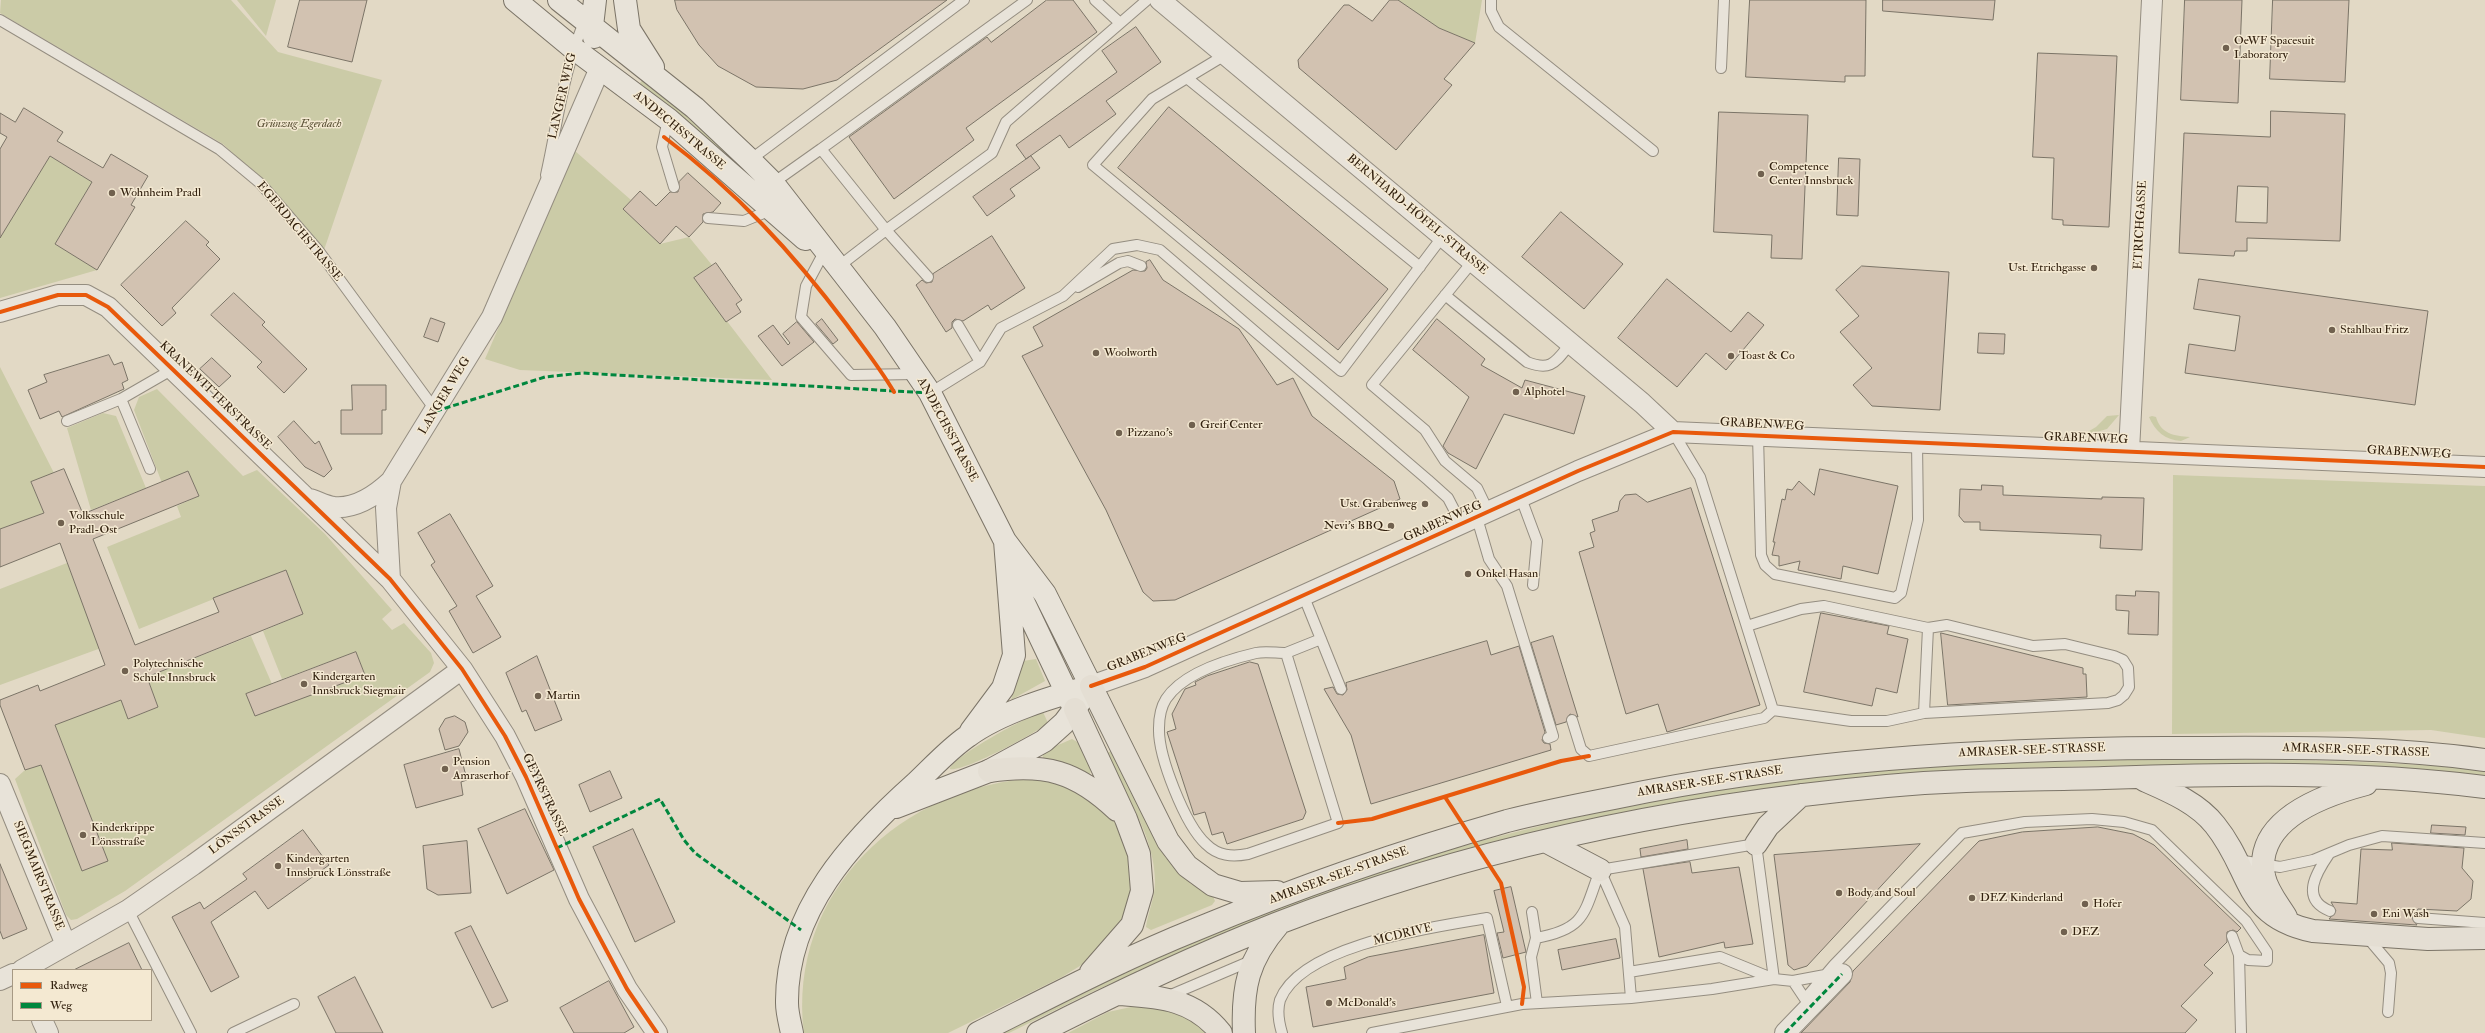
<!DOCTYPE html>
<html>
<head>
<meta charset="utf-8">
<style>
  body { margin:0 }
  #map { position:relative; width:2485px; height:1033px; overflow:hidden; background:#e2d9c5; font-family:"IM FELL Double Pica",serif }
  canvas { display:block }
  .legend { position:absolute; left:12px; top:969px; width:140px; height:52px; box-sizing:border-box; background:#f4e9d2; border:1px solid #a69984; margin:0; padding:5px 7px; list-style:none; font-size:12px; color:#32210f }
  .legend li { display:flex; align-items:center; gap:8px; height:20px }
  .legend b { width:20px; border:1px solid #a69984 }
</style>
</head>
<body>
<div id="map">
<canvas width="2485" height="1033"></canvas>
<ul class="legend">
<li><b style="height:5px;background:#e8590c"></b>Radweg</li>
<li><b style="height:5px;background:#00873e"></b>Weg</li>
</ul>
</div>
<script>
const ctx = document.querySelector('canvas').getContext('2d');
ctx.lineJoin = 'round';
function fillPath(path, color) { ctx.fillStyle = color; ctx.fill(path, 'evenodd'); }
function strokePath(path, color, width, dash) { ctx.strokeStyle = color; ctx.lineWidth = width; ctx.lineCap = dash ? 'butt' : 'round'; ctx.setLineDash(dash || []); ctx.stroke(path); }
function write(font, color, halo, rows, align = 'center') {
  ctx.font = font + ' "IM FELL Double Pica",serif'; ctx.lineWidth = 3; ctx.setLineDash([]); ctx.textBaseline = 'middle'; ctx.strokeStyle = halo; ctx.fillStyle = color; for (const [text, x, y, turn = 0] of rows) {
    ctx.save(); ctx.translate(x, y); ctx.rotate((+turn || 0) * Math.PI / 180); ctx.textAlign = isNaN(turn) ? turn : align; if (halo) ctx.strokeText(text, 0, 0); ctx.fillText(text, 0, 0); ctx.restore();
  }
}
const green = new Path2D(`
  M1 0H231L278 52 382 80 324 250 280 197 223 144 0 13Z
  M237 0H276L266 36Z
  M1398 0H1482L1475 43 1439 28Z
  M643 79 691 118 752 177 750 178 646 89 640 83Z
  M575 151 631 200 623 209 660 244 689 237 712 265 694 278 772 380 520 370 485 359Z
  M50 156 92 182 55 244 97 270 0 298V220L8 224Z
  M0 367 54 473 31 482 44 513 0 529Z
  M157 389 243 476 257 470 325 534 392 610 382 619 392 630 404 623 431 653 434 663 430 672 125 891 77 919 71 920 66 915 15 779 25 770 67 755 55 725 116 687 129 719 158 707 147 677 251 636 272 684 247 694 365 675 356 652 282 679 263 631 303 614 286 570 139 629 107 547 181 517 177 506 199 496 188 471 162 483 134 410 139 397Z
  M103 413 116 416 146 488 91 510 67 428Z
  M2119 415 2107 429 2079 437 2096 427 2107 416Z
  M2152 416 2156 417C2161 434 2174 436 2190 437L2181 441C2165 440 2155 431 2149 417Z
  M2173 475 2485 486V738L2431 730 2172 734Z
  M67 563 101 648 0 685V589Z
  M1036 659 1045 681 1011 700 1023 661Z
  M1043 712 1048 723C1036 733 962 773 950 769 952 757 1029 715 1043 712Z
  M1072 739 1079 743 1091 770 1090 774 1044 762 1042 752Z
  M1111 751 1165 857 1191 884 1212 894 1215 901 1212 905 1151 930 1146 927C1148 912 1155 898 1155 882 1155 836 1125 794 1105 754Z
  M2126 760C2246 759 2366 759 2485 770V776L2214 765 2108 766 2010 768 1862 777 1715 796 1608 816 1547 830 1241 927 1096 990 1009 1033H999C1096 986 1193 939 1295 901 1460 839 1634 799 1809 777 1914 764 2020 763 2126 760Z
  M1038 778 1068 784 1113 817 1126 839 1134 878 1126 918 1088 961 1062 977 948 1033H804C787 892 902 785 1038 778Z
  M1140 1005C1170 1010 1185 1010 1208 1033H1068L1108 1012Z`);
const building = new Path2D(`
  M300 0H367L352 62 288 47Z
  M675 0H947L837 80 803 89 756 87 718 66 699 45 677 10Z
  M1047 0H1073L1097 32 966 128 974 140 894 199 849 137 987 37 991 42Z
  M1390 0H1398L1439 28 1475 43 1444 79 1452 85 1396 150 1299 68 1298 60 1344 5H1349L1372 21Z
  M1750 0H1866L1865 76H1845V82L1746 77Z
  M1883 0H1995L1993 20 1883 11Z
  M2185 0H2242L2238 103 2181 100Z
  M2273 0H2349L2345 82 2270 79Z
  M1136 27 1161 62 1106 101 1116 114 1069 148 1060 135 1026 159 1016 145 1117 72 1102 51Z
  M2038 53 2117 56 2109 227 2063 225V220L2052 219 2054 158 2033 157Z
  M1169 107 1388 289 1338 350 1118 168Z
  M24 108 63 132 57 141 103 168 111 154 148 176 131 205 135 207 97 270 55 244 92 182 50 156 0 238V149L7 137 0 133V113L15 122Z
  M2271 111 2345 114 2340 241 2247 238V251H2235L2234 256 2179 253 2184 133 2270 137ZM2238 186 2268 187 2267 223 2236 222Z
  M1719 112 1808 115 1802 259 1771 258 1772 235 1714 232Z
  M1031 156 1040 168 1010 189 1015 196 987 216 973 197Z
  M1839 158 1860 159 1858 216 1837 215Z
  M688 173 721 203 713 212 703 214V222L689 237 676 226 660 244 623 209 640 191 656 206 670 192H678L679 182Z
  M1561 212 1623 264 1584 309 1522 257Z
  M186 221 209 242 206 245 220 259 172 308 176 313 162 326 121 285Z
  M992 236 1025 288 991 310 988 305 963 321 955 319 952 322V328L946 332 916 285 922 280 926 283 932 282 933 274Z
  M1150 260 1163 280 1239 329 1277 385 1293 378 1312 416 1394 481 1400 499 1175 600 1153 601 1143 592 1106 510 1022 356 1043 346 1033 327 1133 270 1145 271 1147 268 1146 262Z
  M716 263 742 300 736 304 741 312 726 322 694 278Z
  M1862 266 1949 272 1940 410 1872 406 1853 385 1872 368 1840 332 1859 316 1836 290Z
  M1667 279 1731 332 1748 312 1764 325 1726 370 1706 353 1677 387 1618 338Z
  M2199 279 2428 311 2415 405 2185 373 2189 344 2235 351 2240 316 2194 309Z
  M234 293 265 322 262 325 307 369 284 393 257 367 262 362 211 315Z
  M431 318 445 323 438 342 424 337Z
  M822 319 838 340 833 344 816 324Z
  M1437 319 1485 359 1481 365 1522 388 1525 380 1585 396 1574 434 1504 414 1476 469 1448 453 1443 446 1469 397 1413 350Z
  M797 322 814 342 782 366 758 336 773 325 788 345 790 343 783 334Z
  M1979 333 2005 334 2004 354 1978 353Z
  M109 355 114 365 122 362 128 380 122 383 124 389 62 417 59 411 40 419 28 390 47 382 44 375Z
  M212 358 231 376 219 387 200 369Z
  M352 385H386V410H382V434H341V410H352Z
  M294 421 315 444 319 441 332 469 324 477 305 467 278 437Z
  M64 469 83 514 188 471 199 496 93 539 135 645 219 612 213 598 286 570 303 614 147 677 158 707 128 719 121 700 55 725 108 861 82 871 41 765 25 770 0 705V700L38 685 40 691 105 665 60 543 0 567V529L44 513 31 482Z
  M1820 469 1898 486 1878 574 1843 566 1841 579 1798 570 1800 561 1779 566V556L1772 555 1775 542H1773L1782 499 1785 500 1787 489 1792 490 1799 481 1814 495Z
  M1982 485 2003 486V495L2102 499V497L2144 498 2142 550 2100 548 2101 535 1980 530V522H1964L1959 516 1960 489 1981 490Z
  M1691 488 1760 705 1667 732 1658 704 1626 714 1579 552 1594 547 1590 533 1595 531 1592 520 1618 511 1620 501 1625 495 1636 494 1647 502Z
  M450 514 493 586 476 596 501 637 473 653 449 611 457 606 431 565 435 562 418 533Z
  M2136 591 2159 592 2158 635 2128 634 2129 611 2116 610V595L2135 596Z
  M1821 613 1889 626 1887 634 1908 639 1897 693 1876 688 1872 706 1804 692Z
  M1941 633 2083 668V674H2086L2087 697 1948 705Z
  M1553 636 1578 717 1570 714 1566 722 1556 725 1531 643Z
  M1487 641 1491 655 1519 646 1545 732 1542 740 1544 743 1550 744 1551 750 1371 804 1351 735 1324 689 1333 687 1337 694 1343 695 1347 690 1346 683Z
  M356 652 365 675 255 716 246 694Z
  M537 656 562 720 535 731 526 710 522 712 506 673Z
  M1250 662 1258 664 1306 812 1303 819 1227 844 1223 832 1212 835 1205 812 1194 815 1167 732 1176 729 1172 714 1185 689 1196 685 1195 682 1207 676Z
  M455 716 465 722 468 732 459 746 445 750 439 729 445 719Z
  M459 749 467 780 461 782 463 795 416 808 404 765Z
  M610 771 622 798 590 812 579 785Z
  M525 809 554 870 507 894 478 829Z
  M2432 825 2466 827 2465 835 2431 833Z
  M2098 827 2133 834 2154 845 2241 928 2237 932 2233 930 2227 932V942L2204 965 2213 973 2181 1006 2197 1020 2185 1033H1801L1850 982 1853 971 1979 841 2022 832Z
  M633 829 675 922 635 942 593 847Z
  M303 830 329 865 268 909 255 891 211 922 239 977 211 992 172 917 200 902 204 909 247 879 243 874Z
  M1687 840 1688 849 1641 857 1640 849Z
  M467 841 471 893 438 895 427 889 423 846Z
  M2392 843 2464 848 2462 868 2473 881 2471 899 2457 911 2418 909 2412 918 2417 925 2329 919 2336 911 2331 902 2357 904 2361 849 2392 850Z
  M1920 844 1807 966 1794 970 1788 965 1774 855Z
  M1690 862 1692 873 1739 867 1753 944 1725 948 1724 942 1659 957 1643 869Z
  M0 864 27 929 3 939 0 931Z
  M1511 887 1526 952 1503 958 1497 933 1504 932 1494 891Z
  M471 926 508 1001 492 1008 455 933Z
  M1484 935 1494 993 1313 1027 1306 987 1346 979 1344 967 1368 957Z
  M1616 939 1620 958 1562 970 1558 950Z
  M129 943 142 970H74Z
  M355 977 383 1033H336L318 997Z
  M609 981 634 1027 624 1033H574L560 1008Z`);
const lane = new Path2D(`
  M1027 0 821 149 886 230 992 153 1006 122 1147 0
  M1095 0 1120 23
  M1491 0V11L1499 27 1653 151
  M0 20 219 149 261 184 318 250 436 411
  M1225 55 1152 99 1093 165 1341 371 1443 236
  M1721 68 1724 0
  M1187 78 1420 267
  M668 119 662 147 674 187
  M750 160 964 0
  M546 175C558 122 563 69 586 18
  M773 183 821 149
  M708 218 744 221 771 210
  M823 254 806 286 801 317 851 375 917 374
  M1473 261 1372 385 1425 430 1445 461 1477 488 1489 513
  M838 267 886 230 928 277
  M1078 287 1119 263 1128 261 1141 266
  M1445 295 1527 362C1552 372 1556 361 1571 343
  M958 325 980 362
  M930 393 980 362 1001 328 1063 296 1113 249 1137 245 1160 250 1428 480 1448 498 1462 525
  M121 399 150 469
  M67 421 121 399 173 369
  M1673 432 1700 477 1773 710
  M1758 435 1761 555 1765 565 1775 574 1895 598 1901 593 1918 520 1917 442
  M1521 498 1537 541 1533 585
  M1477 518 1489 559 1507 586 1553 736 1548 738
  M1304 597 1341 689
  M1286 653C1276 653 1265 651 1256 653 1226 660 1183 673 1166 699 1161 707 1159 719 1159 728 1158 756 1185 825 1206 844 1218 856 1232 857 1248 854L1338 823 1286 653 1321 639
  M1924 713 1928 628
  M1572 720 1581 749 1589 756 1764 718 1773 710 1851 721H1887L1924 713 2108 703 2118 700 2124 695 2129 687 2128 668 2123 660 2114 656 2065 644 2033 646 1947 625 1928 628 1824 606 1801 609 1747 626
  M2329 854C2316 873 2300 899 2330 911
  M2238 860 2280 867 2313 860 2349 845 2382 836 2485 843
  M1600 870 1756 844 1774 979
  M1600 870 1625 927 1631 998
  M128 910 191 1033
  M1532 912 1536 938
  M2418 918 2485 923
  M2232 936 2239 955 2241 1033
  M2367 937 2389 963 2391 973 2388 1012
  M1629 972 1720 957 1774 979
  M1793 981 1805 999 1834 965 1962 833 2025 822 2092 819 2124 822 2152 830 2246 921 2267 952V961L2248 960 2239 955
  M1166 997 1253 960
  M1537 1003 1531 957 1536 938C1586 929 1584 913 1600 870
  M233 1033 294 1004
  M1282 1033C1279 1023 1277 1010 1280 1000 1302 944 1435 927 1487 918L1507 1006
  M1372 1033 1522 1004 1631 998 1712 989 1774 979 1793 981 1825 975`);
const street = new Path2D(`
  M1160 0 1642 403 1673 432
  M0 312 58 295H86L108 307 390 579 462 669 505 736 526 777 579 899 627 989 657 1033
  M2129 451 2152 0
  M310 499C317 501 326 506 334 507 356 509 376 495 391 481
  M390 579 386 508 391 481 492 317 600 68
  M1091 686 1145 667 1578 471 1673 432 2485 467
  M0 784 66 945
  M22 970 128 910 193 865 462 669
  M0 980 13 974
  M42 1020 48 1033
  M1785 1033 1842 974`);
const secondary = new Path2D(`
  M515 0 573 48 668 119 805 239
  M559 0 695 108 750 160 773 183 885 327 930 393 1005 541 1045 594 1091 686
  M625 0 629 29 653 67
  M594 37 592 26 595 0
  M1017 580 1022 599 1073 706
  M971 731 1003 688 1014 655 1005 541
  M896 807 989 771 1044 741 1064 723 1085 695
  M792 1033C790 1023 787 1013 787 1003 786 911 852 840 916 783 933 767 949 749 968 736 1001 712 1052 697 1091 686`);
const primary = new Path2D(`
  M1091 686 1168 841 1187 866 1213 885 1240 893 1277 892
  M1075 709 1126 819 1139 854 1142 891 1132 925 1091 972
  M989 771C1045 763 1076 771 1117 810
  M2144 780C2169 791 2198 803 2215 825 2253 872 2242 916 2313 931L2428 939 2485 938
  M1545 841 1600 870
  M1756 844 1768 826 1801 795
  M2286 917C2278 904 2267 891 2264 876 2254 819 2324 795 2366 784
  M1118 994C1159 997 1193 998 1221 1033
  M978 1033C1050 997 1122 959 1197 929 1298 887 1402 851 1507 821 1542 812 1578 805 1614 798 1795 760 1980 749 2165 748 2271 748 2379 745 2485 760
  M1038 1033C1116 993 1195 956 1276 924 1471 848 1680 805 1887 786 1959 779 2032 780 2104 778 2230 774 2359 771 2485 787
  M1244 1033C1242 987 1248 960 1278 925`);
const quiet = new Path2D(`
  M436 411 545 377 582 373 930 393
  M557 848 660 799 684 840 695 853 801 930
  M1785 1033 1842 974`);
const cycleway = new Path2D(`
  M664 137C736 191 793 253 847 325 863 347 880 368 894 392
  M0 312 58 295H86L108 307 390 579 462 669 505 736 526 777 579 899 627 989 657 1033
  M1091 686 1145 667 1578 471 1673 432 2485 467
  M1445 797 1501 883 1524 987 1522 1004
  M1338 823 1372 819 1561 761 1589 756`);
const markers = [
  [2226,48,4,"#70614f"],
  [1761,174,4,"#70614f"],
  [112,193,4,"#70614f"],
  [2094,268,4,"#70614f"],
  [2332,330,4,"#70614f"],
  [1096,353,4,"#70614f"],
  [1731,356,4,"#70614f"],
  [1516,392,4,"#70614f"],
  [1192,425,4,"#70614f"],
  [1119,433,4,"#70614f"],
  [1425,504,4,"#70614f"],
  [61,523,4,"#70614f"],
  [1391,526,4,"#70614f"],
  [1468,574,4,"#70614f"],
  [125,671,4,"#70614f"],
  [304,684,4,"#70614f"],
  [538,696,4,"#70614f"],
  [445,769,4,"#70614f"],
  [83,835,4,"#70614f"],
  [278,866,4,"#70614f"],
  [1839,893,4,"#70614f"],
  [1972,898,4,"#70614f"],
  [2085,904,4,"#70614f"],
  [2374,914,4,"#70614f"],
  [2064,932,4,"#70614f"],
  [1329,1003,4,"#70614f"]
];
const poiNames = [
  ["OeWF Spacesuit",2234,41],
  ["Laboratory",2234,55],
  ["Competence",1769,167],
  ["Center Innsbruck",1769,181],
  ["Wohnheim Pradl",120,193],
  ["Ust. Etrichgasse",2086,268,"right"],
  ["Stahlbau Fritz",2340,330],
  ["Woolworth",1104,353],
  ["Toast & Co",1739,356],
  ["Alphotel",1524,392],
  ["Greif Center",1200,425],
  ["Pizzano's",1127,433],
  ["Ust. Grabenweg",1417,504,"right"],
  ["Volksschule",69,516],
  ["Pradl-Ost",69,530],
  ["Nevi's BBQ",1383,526,"right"],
  ["Onkel Hasan",1476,574],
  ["Polytechnische",133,664],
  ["Schule Innsbruck",133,678],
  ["Kindergarten",312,677],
  ["Innsbruck Siegmair",312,691],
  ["Martin",546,696],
  ["Pension",453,762],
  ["Amraserhof",453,776],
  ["Kinderkrippe",91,828],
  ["Lönsstraße",91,842],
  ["Kindergarten",286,859],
  ["Innsbruck Lönsstraße",286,873],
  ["Body and Soul",1847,893],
  ["DEZ Kinderland",1980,898],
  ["Hofer",2093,904],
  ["Eni Wash",2382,914],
  ["DEZ",2072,932],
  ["McDonald's",1337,1003]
];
const streetNames = [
  ["LANGER WEG",563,96,-77],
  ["ANDECHSSTRASSE",679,131,40],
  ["BERNHARD-HÖFEL-STRASSE",1417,215,40],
  ["ETRICHGASSE",2141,225,-87],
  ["EGERDACHSTRASSE",299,232,50],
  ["KRANEWITTERSTRASSE",215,396,44],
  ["LANGER WEG",445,396,-59],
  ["GRABENWEG",1762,425,3],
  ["ANDECHSSTRASSE",947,430,62],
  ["GRABENWEG",2086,439,2],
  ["GRABENWEG",2409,453,3],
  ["GRABENWEG",1443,522,-24],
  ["GRABENWEG",1147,653,-22],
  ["AMRASER-SEE-STRASSE",2032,751,-2],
  ["AMRASER-SEE-STRASSE",2356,751,2],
  ["AMRASER-SEE-STRASSE",1710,782,-9],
  ["GEYRSTRASSE",544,795,65],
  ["LÖNSSTRASSE",247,826,-36],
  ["SIEGMAIRSTRASSE",38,876,68],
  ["AMRASER-SEE-STRASSE",1339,876,-20],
  ["MCDRIVE",1403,935,-14]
];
const parkNames = [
  ["Grünzug Egerdach",299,124]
];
fillPath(green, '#cbcba7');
fillPath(building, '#d2c2b1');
strokePath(building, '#7b7467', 1);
strokePath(lane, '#948d80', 12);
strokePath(street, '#948d80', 22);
strokePath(secondary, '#7b7467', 24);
strokePath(primary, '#7b7467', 24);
strokePath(lane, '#e8e3d9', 10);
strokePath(street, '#e8e3d9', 20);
strokePath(secondary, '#e8e3d9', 22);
strokePath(primary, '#e4ded3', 22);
strokePath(quiet, '#00873e', 3, [6, 3]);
strokePath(cycleway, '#e8590c', 4);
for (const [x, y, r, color] of markers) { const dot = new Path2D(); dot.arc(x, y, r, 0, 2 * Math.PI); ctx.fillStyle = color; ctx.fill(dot); strokePath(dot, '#f4e9d2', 1.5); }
write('12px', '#32210f', '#f4e9d2', poiNames, 'left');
write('12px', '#32210f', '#f4e9d2', streetNames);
write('italic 12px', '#5a5135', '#f4e9d2', parkNames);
</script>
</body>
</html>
